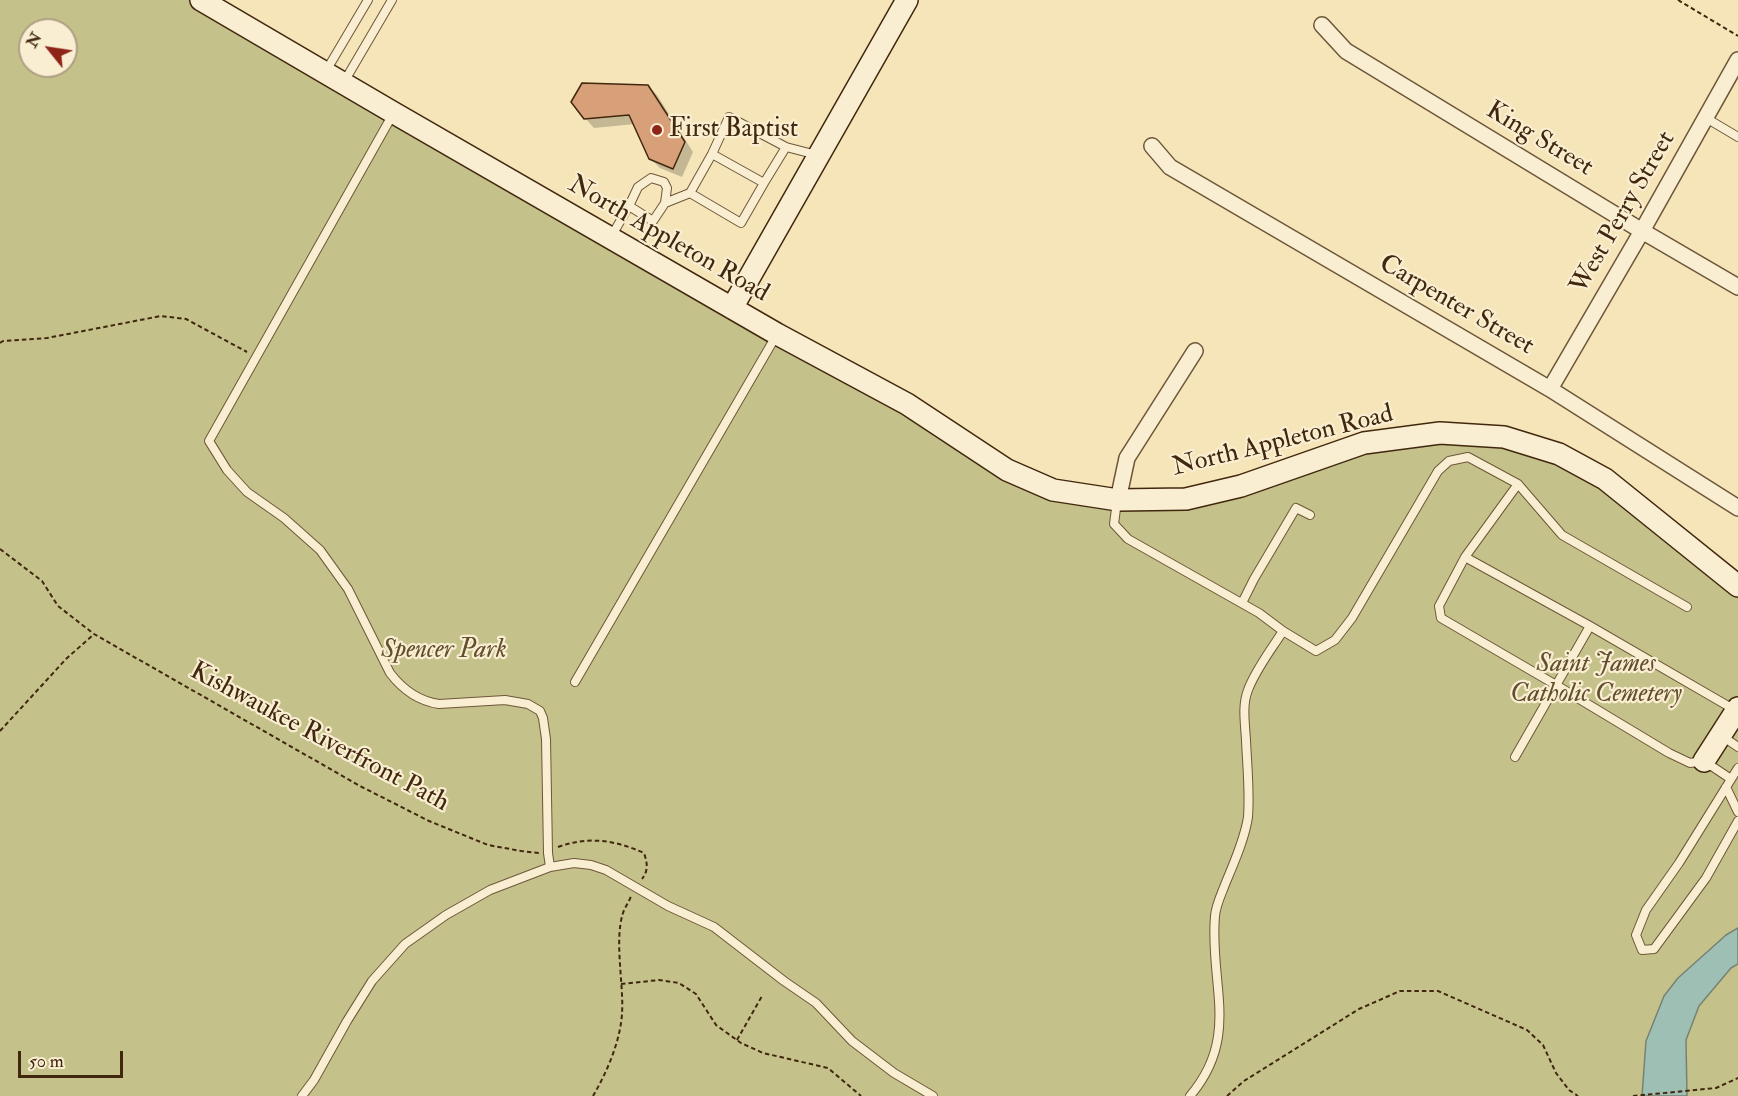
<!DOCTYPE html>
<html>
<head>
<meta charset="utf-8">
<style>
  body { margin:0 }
  #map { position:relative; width:1738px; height:1096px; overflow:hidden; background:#f6e5b9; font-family:"IM FELL Double Pica",serif }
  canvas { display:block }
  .north { position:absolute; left:18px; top:18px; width:60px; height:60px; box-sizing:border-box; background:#f9eed2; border:2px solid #af9e84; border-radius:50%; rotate:300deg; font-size:16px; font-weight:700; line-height:24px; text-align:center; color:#41270e }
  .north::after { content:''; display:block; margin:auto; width:21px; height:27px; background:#8f2418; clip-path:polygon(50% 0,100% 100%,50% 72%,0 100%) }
  .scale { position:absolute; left:18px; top:1051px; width:105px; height:27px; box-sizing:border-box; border:3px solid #41270e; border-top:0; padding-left:8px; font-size:18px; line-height:21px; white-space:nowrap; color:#41270e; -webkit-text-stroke:4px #f9eed2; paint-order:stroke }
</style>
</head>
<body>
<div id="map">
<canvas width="1738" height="1096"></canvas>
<div class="north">N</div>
<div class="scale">50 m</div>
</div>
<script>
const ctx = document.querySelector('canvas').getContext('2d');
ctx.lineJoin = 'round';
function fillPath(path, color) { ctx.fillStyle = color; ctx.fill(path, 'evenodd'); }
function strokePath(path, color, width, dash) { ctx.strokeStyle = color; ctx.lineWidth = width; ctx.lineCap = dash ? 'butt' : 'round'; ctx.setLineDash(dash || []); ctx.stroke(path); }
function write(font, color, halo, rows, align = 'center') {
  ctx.font = font + ' "IM FELL Double Pica",serif'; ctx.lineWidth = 4.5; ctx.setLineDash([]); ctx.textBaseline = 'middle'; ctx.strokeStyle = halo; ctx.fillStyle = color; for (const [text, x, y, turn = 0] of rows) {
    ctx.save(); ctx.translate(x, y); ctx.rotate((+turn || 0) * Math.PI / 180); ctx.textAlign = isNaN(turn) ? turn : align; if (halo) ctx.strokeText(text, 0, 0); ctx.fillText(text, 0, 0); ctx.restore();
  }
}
const green = new Path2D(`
  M0 0H202L1007 470 1118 500 1368 452 1440 433 1559 454 1738 586V1096H0ZM30 30H66V66H30Z`);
const water = new Path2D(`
  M1738 928V964L1731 968 1699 1006 1686 1040 1687 1096H1642L1646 1041 1664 996 1678 978 1726 935Z`);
const shadow = new Path2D(`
  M648 86 657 95 693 152 682 177 660 168 650 158 635 124 594 128 585 118Z`);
const building = new Path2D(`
  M582 83 648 85 685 142 673 169 649 159 629 115 584 119 571 102Z`);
const path = new Path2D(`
  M1678 0 1738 36
  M0 343 3 341 47 338 161 316 186 319 247 352
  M0 549 42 581 58 606 94 634 360 786 429 821 488 845 521 851 539 853
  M0 731 66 659 94 634
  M558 847C588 836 615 840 644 853 647 862 649 870 642 879
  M621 984 659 980 679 983 696 994 716 1025 741 1043 763 1053 828 1068 861 1096
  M737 1040 762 996
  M593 1096C607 1072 620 1042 622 1014 624 984 614 941 623 913 625 907 629 902 631 896
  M1227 1096 1244 1081 1359 1009 1400 991H1438L1527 1030 1543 1045 1556 1073 1569 1090 1578 1096
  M1633 1096 1716 1088 1738 1078`);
const lane = new Path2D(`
  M326 71 368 0
  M344 82 392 0
  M393 114 209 441 227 470 247 492 284 518 320 550 348 589 390 673C403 690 418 701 439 704L505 700 528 704 540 711 543 718 546 739 548 853 550 867
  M1706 118 1738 137
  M764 183 786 147
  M690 193 741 223 764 183 712 154
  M629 206 638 187 651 178 664 182 667 188 665 203
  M611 237 629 206 653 221 665 203 690 193 712 154 729 117 786 147 817 155
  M1117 501 1114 524 1128 539 1259 613 1283 631 1316 651 1335 640 1352 618 1438 471 1449 461 1468 457 1518 484 1562 535 1687 607
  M1465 557 1518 484
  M1242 603 1254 579 1296 508 1310 515
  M575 682 776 336
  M1722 736 1738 747
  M1515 757 1590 626
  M1738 768 1679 863 1646 910 1636 935 1642 950 1654 949 1706 878 1738 821
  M1731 779 1704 761 1690 763 1669 753 1556 685 1441 618 1439 606 1465 557 1590 626 1735 710
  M1726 787 1738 812
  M302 1096 314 1080 347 1021 372 981 405 944 446 915 490 890 550 867 574 863 591 865 606 870 668 906 714 927 784 981 816 1003 852 1041 894 1073 933 1096
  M1190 1096C1241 1036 1209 984 1215 916 1216 904 1222 893 1226 882 1234 863 1245 838 1248 817 1250 792 1247 765 1246 740 1245 723 1242 705 1248 690 1256 669 1271 650 1283 631`);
const street = new Path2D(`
  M1322 25 1346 51 1642 231 1738 287
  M1152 146 1170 167 1550 389 1738 508
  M1550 389 1642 231 1738 60
  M1118 500 1127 458 1195 351`);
const secondary = new Path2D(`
  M201 0 394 113 777 334 907 404 1007 470 1053 490 1118 500 1186 499 1241 486 1364 443 1440 433 1504 437 1559 454 1605 479 1738 586
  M732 308 907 0
  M1704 761 1738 708`);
const markers = [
  [657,130,6,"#8f2418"]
];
const poiNames = [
  ["First Baptist",669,130]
];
const streetNames = [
  ["King Street",1539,140,31],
  ["West Perry Street",1624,213,-60],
  ["North Appleton Road",668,240,30],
  ["Carpenter Street",1456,306,30],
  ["North Appleton Road",1283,442,-14],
  ["Kishwaukee Riverfront Path",319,738,28]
];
const parkNames = [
  ["Spencer Park",444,651],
  ["Saint James",1596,665],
  ["Catholic Cemetery",1596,695]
];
fillPath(green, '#c4c28a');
fillPath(water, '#9dbfb4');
strokePath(water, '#788272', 1.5);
fillPath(shadow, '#0003');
fillPath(building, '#d8a079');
strokePath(building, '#41270e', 1.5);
strokePath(lane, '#6e5639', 10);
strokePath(street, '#6e5639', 18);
strokePath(secondary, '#41270e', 24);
strokePath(path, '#41270e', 2, [4.5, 3]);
strokePath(lane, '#f9eed2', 8);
strokePath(street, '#f9eed2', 15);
strokePath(secondary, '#f9eed2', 21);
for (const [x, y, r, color] of markers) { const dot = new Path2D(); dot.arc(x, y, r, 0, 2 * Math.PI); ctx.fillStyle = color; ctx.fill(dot); strokePath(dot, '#f9eed2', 2); }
write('26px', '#41270e', '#f9eed2', poiNames, 'left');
write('26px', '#41270e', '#f9eed2', streetNames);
write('italic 26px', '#624e2d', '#f9eed2', parkNames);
</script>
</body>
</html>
